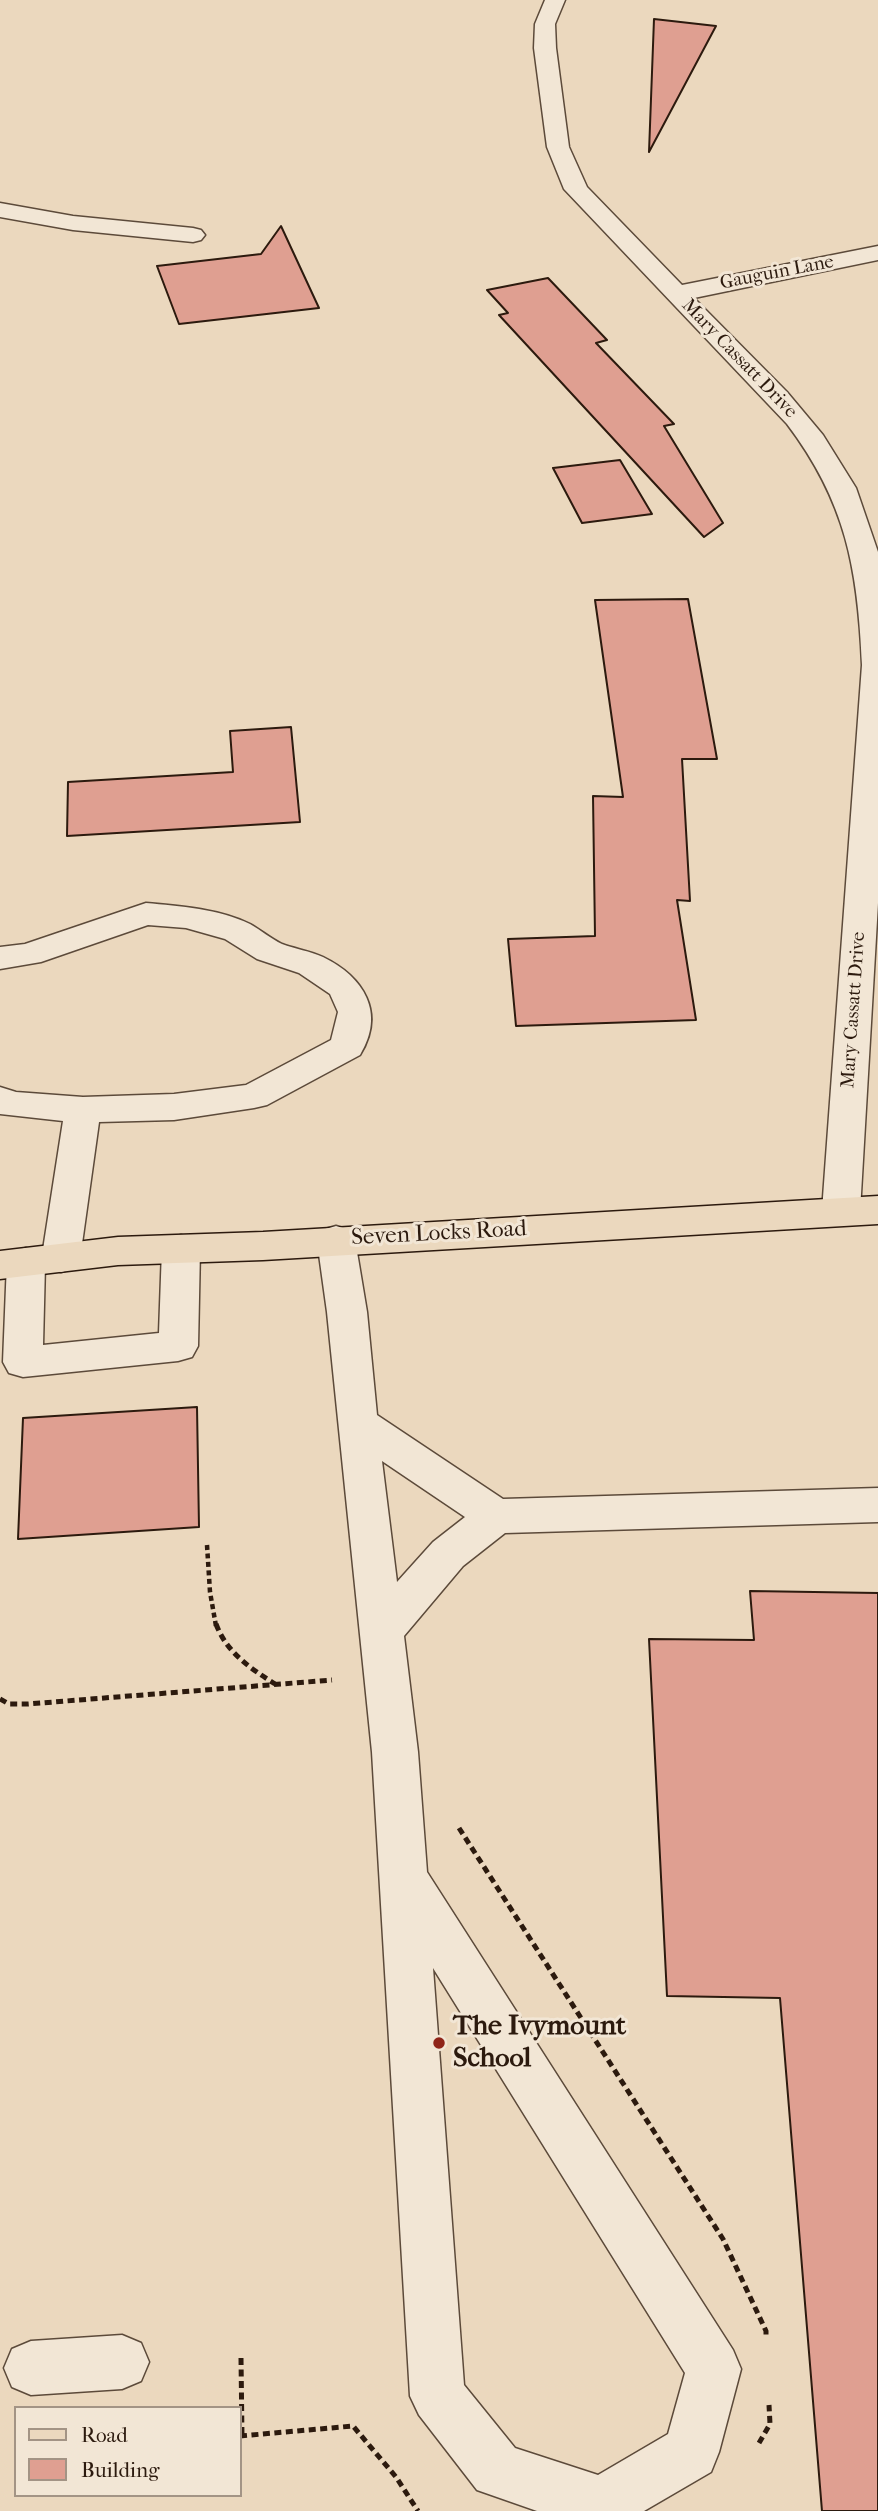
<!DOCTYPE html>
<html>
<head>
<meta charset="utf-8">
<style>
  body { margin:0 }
  #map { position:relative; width:878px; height:2511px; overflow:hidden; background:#ebd8be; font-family:"IM FELL French Canon",serif }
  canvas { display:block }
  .legend { position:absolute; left:14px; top:2406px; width:228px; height:91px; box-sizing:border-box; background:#f2e6d5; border:2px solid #a39485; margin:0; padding:9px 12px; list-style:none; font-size:21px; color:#2c1a0e }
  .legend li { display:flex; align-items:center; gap:14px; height:35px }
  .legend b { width:35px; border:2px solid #a39485 }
</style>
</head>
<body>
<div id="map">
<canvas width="878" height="2511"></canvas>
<ul class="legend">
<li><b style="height:9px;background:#ebd8be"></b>Road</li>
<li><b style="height:19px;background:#df9f91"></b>Building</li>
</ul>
</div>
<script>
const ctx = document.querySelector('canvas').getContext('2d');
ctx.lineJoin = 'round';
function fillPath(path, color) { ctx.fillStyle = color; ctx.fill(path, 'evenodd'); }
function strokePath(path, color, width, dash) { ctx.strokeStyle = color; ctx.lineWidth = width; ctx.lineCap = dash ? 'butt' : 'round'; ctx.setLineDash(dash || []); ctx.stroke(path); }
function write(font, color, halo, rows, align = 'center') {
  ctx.font = font + ' "IM FELL French Canon",serif'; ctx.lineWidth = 6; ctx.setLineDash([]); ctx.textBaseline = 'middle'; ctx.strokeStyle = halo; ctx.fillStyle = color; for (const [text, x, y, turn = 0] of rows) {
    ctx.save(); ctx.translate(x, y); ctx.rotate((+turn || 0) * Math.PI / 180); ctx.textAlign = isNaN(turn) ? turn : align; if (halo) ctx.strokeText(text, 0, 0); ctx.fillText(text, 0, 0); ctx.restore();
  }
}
const building = new Path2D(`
  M654 19 716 26 649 152Z
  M281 226 319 308 179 324 157 266 261 254Z
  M548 278 607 340 596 343 674 424 664 426 723 523 704 537 499 315 508 313 487 290Z
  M620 460 652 514 582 523 553 468Z
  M688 599 717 759H682L690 901 677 900 696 1020 516 1026 508 939 595 936 593 796 623 797 595 600Z
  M291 727 300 822 67 836 68 782 233 772 230 731Z
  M197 1407 199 1527 18 1539 23 1418Z
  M750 1591 878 1593V2511H822L780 1998 667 1996 649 1639 754 1640Z`);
const pathFar1 = new Path2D(`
  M207 1545 210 1592 216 1626`);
const path = new Path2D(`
  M216 1624C227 1653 250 1668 275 1684
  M0 1699 9 1704H28L332 1680
  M459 1828 723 2239 766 2331V2337
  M241 2358 242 2436
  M240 2436 353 2426 396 2477 418 2511
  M759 2443 770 2424 769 2405`);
const minor = new Path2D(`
  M545 0H565L555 24 556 48 569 147 587 187 682 285 878 246V260L694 298 787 392 823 435 856 488 878 552V903L860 1211 854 1221 841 1225 828 1221 822 1211 862 665C858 569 846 502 787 424L564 189 547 147 534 48 535 24Z
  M0 203 73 216 193 228 201 230 205 235 201 240 193 242 73 230 0 217Z
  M146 903C180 906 219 909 250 924 261 930 271 939 282 944 295 949 310 951 323 957 364 977 386 1013 360 1055L267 1105 254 1108 174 1120 99 1122 80 1258 75 1268 61 1272 47 1268 45 1264 43 1345 159 1333 162 1249 167 1239 181 1235 195 1239 200 1249 198 1346 192 1357 178 1361 23 1377 9 1373 3 1362 7 1262 12 1252 26 1248 40 1252 42 1256 63 1121 0 1114V1087L16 1092 83 1097 174 1094 246 1085 331 1040 338 1012 330 994 299 973 257 959 225 939 186 928 148 925 41 962 0 969V947L25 944Z
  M336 1226 350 1230 355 1240 367 1312 377 1415 503 1499 878 1488V1522L505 1533 463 1566 404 1636 418 1752 427 1872 733 2350 741 2369 719 2452 711 2472 644 2511H537L477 2490 419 2415 410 2396 372 1752 327 1312 317 1240 322 1230ZM382 1461 465 1517 433 1542 397 1582ZM433 1968 685 2373 668 2434 598 2475 515 2448 464 2385Z
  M122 2335 141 2343 149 2362 141 2381 122 2389 31 2395 12 2387 4 2368 12 2349 31 2341Z`);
const major = new Path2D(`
  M878 1196V1224L263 1260 118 1265 0 1279V1251L118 1237 263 1232Z`);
const markers = [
  [439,2043,7,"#8f2418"]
];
const farStreetnames = [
  ["Gauguin Lane",777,273,-11],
  ["Mary Cassatt Drive",739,359,46],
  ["Mary Cassatt Drive",854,1010,-86]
];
const streetNames = [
  ["Seven Locks Road",439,1234,-3]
];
const nearPoinames = [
  ["The Ivymount",453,2027],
  ["School",453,2059]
];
fillPath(building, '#df9f91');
strokePath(building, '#2c1a0e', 2);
strokePath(minor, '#5c4a3a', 3);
strokePath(major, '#2c1a0e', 3);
strokePath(pathFar1, '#2c1a0e', 4.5, [5, 3.5]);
strokePath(path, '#2c1a0e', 5, [7, 4.5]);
fillPath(minor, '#f2e6d5');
fillPath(major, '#ebd8be');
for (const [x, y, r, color] of markers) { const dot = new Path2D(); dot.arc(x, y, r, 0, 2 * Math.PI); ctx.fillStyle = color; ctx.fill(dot); strokePath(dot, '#f2e6d5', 2.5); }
write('19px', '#2c1a0e', '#f2e6d5', farStreetnames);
write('23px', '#2c1a0e', '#f2e6d5', streetNames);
write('bold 28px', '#2c1a0e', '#f2e6d5', nearPoinames, 'left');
</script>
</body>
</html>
